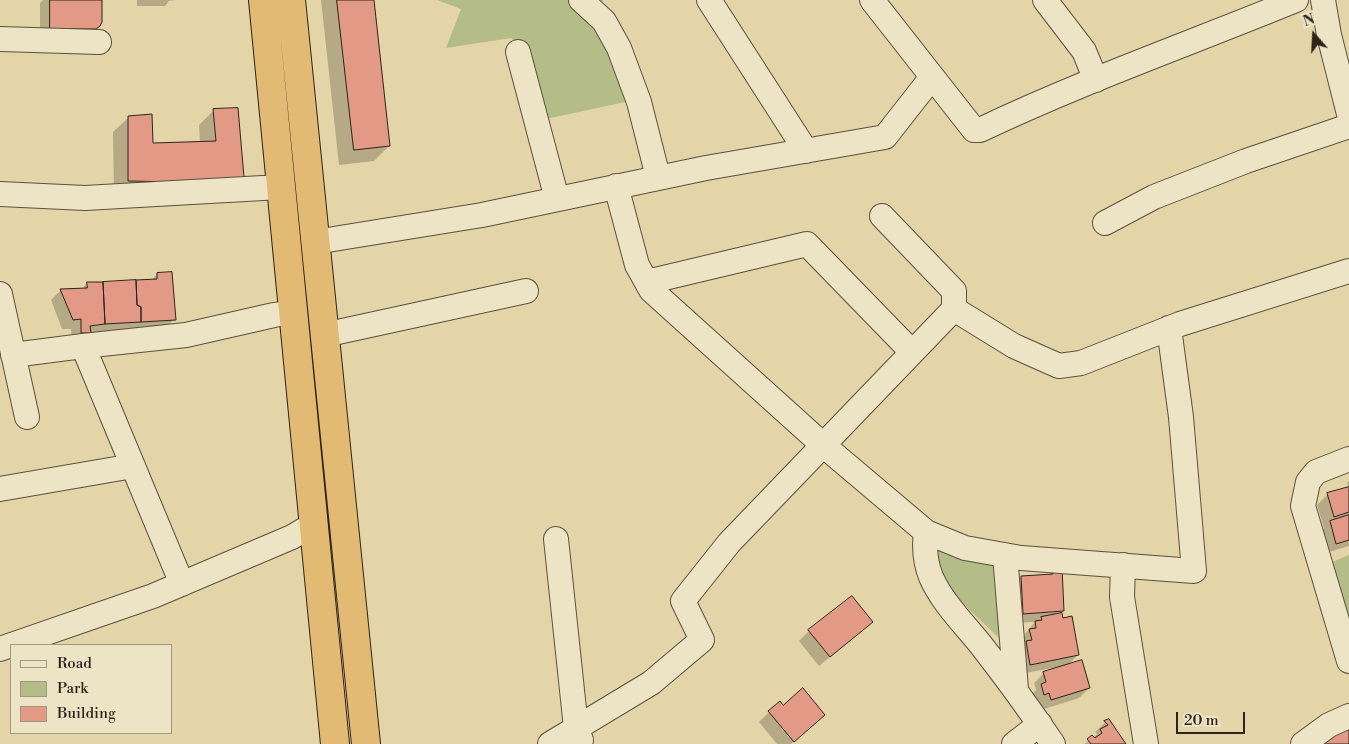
<!DOCTYPE html>
<html>
<head>
<meta charset="utf-8">
<style>
  body { margin:0 }
  #map { position:relative; width:1349px; height:744px; overflow:hidden; background:#e3d5a7; font-family:"Libre Bodoni",serif }
  canvas { display:block }
  .legend { position:absolute; left:10px; top:644px; width:162px; height:90px; box-sizing:border-box; background:#ede4c6; border:1px solid #a19782; margin:0; padding:6px 9px; list-style:none; font-size:15px; color:#2e231b }
  .legend li { display:flex; align-items:center; gap:10px; height:25px }
  .legend b { width:25px; border:1px solid #a19782 }
  .north { position:absolute; left:1289px; top:10px; width:50px; height:50px; -webkit-text-stroke:4px #ede4c6; paint-order:stroke; rotate:341deg; font-size:14px; font-weight:700; line-height:20px; text-align:center; color:#2e231b }
  .north::after { content:''; display:block; margin:auto; width:18px; height:22px; background:#2e231b; clip-path:polygon(50% 0,100% 100%,50% 72%,0 100%) }
  .scale { position:absolute; left:1176px; top:712px; width:69px; height:22px; box-sizing:border-box; border:2px solid #2e231b; border-top:0; padding-left:6px; font-size:15px; line-height:18px; white-space:nowrap; color:#2e231b; -webkit-text-stroke:4px #ede4c6; paint-order:stroke }
</style>
</head>
<body>
<div id="map">
<canvas width="1349" height="744"></canvas>
<ul class="legend">
<li><b style="height:6px;background:#ede4c6"></b>Road</li>
<li><b style="height:14px;background:#b4bd87"></b>Park</li>
<li><b style="height:14px;background:#e29a86"></b>Building</li>
</ul>
<div class="north">N</div>
<div class="scale">20 m</div>
</div>
<script>
const ctx = document.querySelector('canvas').getContext('2d');
ctx.lineJoin = 'round';
function fillPath(path, color) { ctx.fillStyle = color; ctx.fill(path, 'evenodd'); }
function strokePath(path, color, width, dash) { ctx.strokeStyle = color; ctx.lineWidth = width; ctx.lineCap = dash ? 'butt' : 'round'; ctx.setLineDash(dash || []); ctx.stroke(path); }
const green = new Path2D(`
  M437 0H603L599 5 605 38 630 101 546 119 529 58 511 38 446 48 461 9Z
  M932 548 998 562 1001 640 954 595 937 571Z
  M1349 555V623L1330 563Z`);
const shadow = new Path2D(`
  M43 0H101L99 26 88 36 40 39V3Z
  M137 0H175L169 1 165 6H137Z
  M321 0H373L389 146 374 161 339 165Z
  M214 110 243 176 114 196 113 132 129 117 152 145 200 143 199 125Z
  M157 274 174 319 164 330 72 343 71 329H62L51 300 61 290H81L87 283 151 281Z
  M1349 481V546L1326 553 1320 532 1324 528 1317 505 1328 494 1349 488 1347 483Z
  M1054 569 1063 611 1061 613 1062 619 1078 655 1067 666 1089 688 1079 698 1041 710 1039 703 1034 704 1031 695 1036 690 1034 683 1044 673 1058 669V667L1020 674V640L1035 622 1013 623 1011 588 1021 577 1047 576Z
  M872 622 819 666 799 641 809 631Z
  M769 712 814 725 791 744H777L759 722Z
  M1108 720 1125 744H1084L1093 738 1097 734 1095 732Z`);
const building = new Path2D(`
  M50 0H102V22L100 26 96 29H50Z
  M337 0H374L390 146 354 150Z
  M238 108 244 177 239 180 232 183 128 181V116L152 114 153 143 216 141 213 109Z
  M172 272 176 320 141 322V307L137 305 136 280 157 279V273Z
  M136 280 137 305 141 307V322L105 324 103 282Z
  M87 282H103L105 324 90 326 91 333H81V319L73 320 60 289 87 288Z
  M1349 487V512L1334 517 1327 493Z
  M1349 515V540L1336 544 1330 521Z
  M1062 567 1064 611 1023 614 1021 576 1053 574V568Z
  M852 596 873 622 830 657 808 630Z
  M1062 613 1063 618 1072 616 1079 655 1030 665 1026 641 1032 640 1029 629 1036 628 1035 621 1042 620 1041 617Z
  M1082 660 1090 688 1051 700 1049 693 1044 695 1041 684 1046 682 1043 672Z
  M803 688 825 715 794 742 768 711 780 701 783 705Z
  M1109 719 1126 744H1091L1087 739 1092 735 1095 738 1102 733 1100 729 1108 725 1104 721Z
  M1349 725V744H1313Z`);
const street = new Path2D(`
  M581 0 604 21 619 48 639 102 658 177
  M709 0 806 151
  M872 0 974 130H980C1083 81 1191 43 1296 0
  M1045 0 1084 51 1096 80
  M1323 0 1329 35 1349 114
  M0 39 99 42
  M518 52 557 199
  M616 186 637 265 651 290 823 445 926 532 965 548 1021 558 1194 571 1181 417 1169 328
  M0 194 85 198 281 187
  M1105 223 1154 197 1246 161 1349 126
  M315 242 482 215 706 168 885 137 932 77
  M647 282 807 244 912 352
  M0 294 27 417
  M954 309 1014 346 1059 366 1081 363 1180 324 1349 271
  M324 335 526 291
  M13 355 83 346
  M1349 459 1316 472 1308 482 1303 506 1349 661
  M0 489 133 466
  M926 532C924 547 925 562 931 577 942 602 964 624 981 645 1006 677 1030 710 1053 744
  M556 539 576 728 581 740
  M1005 555 1016 689
  M1123 565 1122 597 1146 744
  M182 584 83 346 186 335 274 315 293 312
  M0 649 153 596 292 537 314 524
  M550 744 651 683 702 640 683 601 729 543 954 309V291L882 216
  M1014 744 1040 724
  M1303 744 1329 725 1349 716`);
const highway = new Path2D(`
  M263 0 335 744
  M291 0 366 744`);
fillPath(green, '#b4bd87');
fillPath(shadow, '#0003');
fillPath(building, '#e29a86');
strokePath(building, '#2e231b', 1);
strokePath(street, '#5b503e', 26);
strokePath(highway, '#2e231b', 30);
strokePath(street, '#ede4c6', 24);
strokePath(highway, '#e2ba74', 28);
</script>
</body>
</html>
